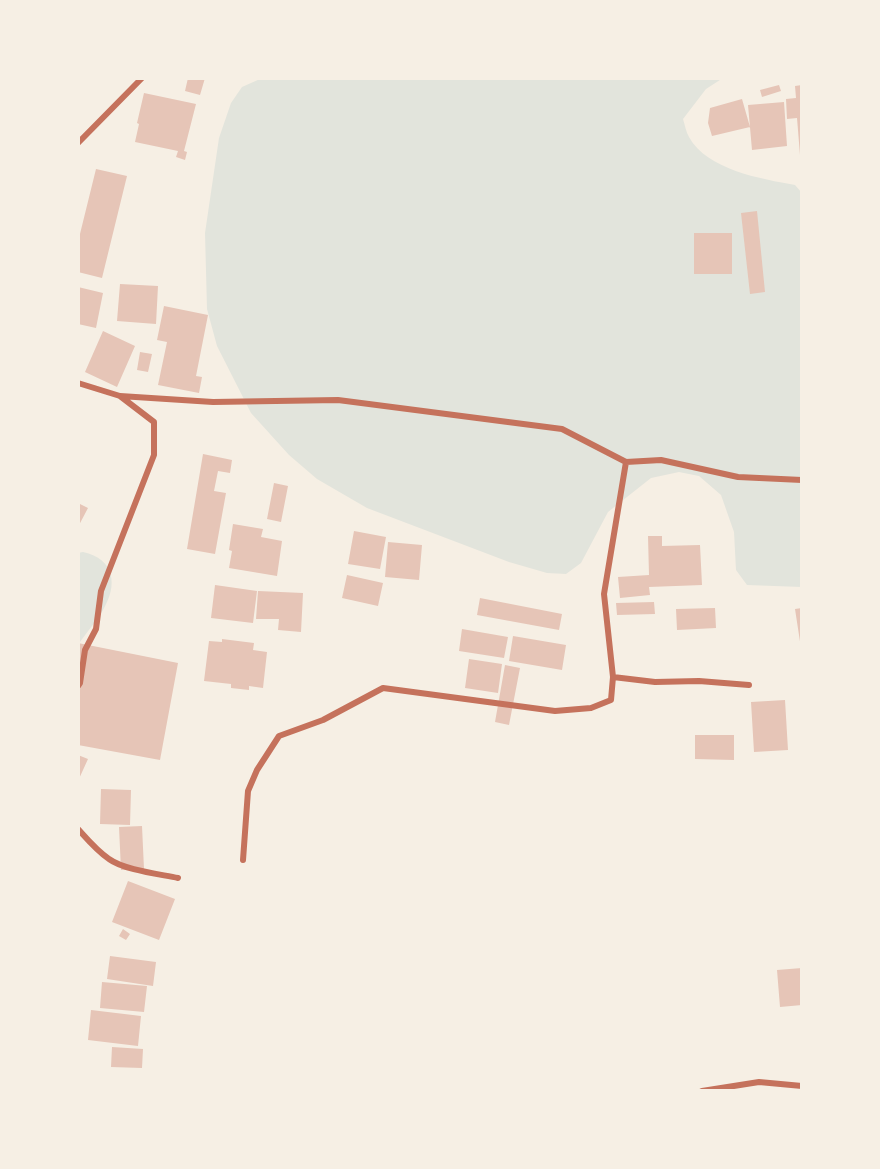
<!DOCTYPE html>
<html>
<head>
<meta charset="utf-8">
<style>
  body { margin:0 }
  #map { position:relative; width:880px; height:1169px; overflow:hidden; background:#f6efe4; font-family:Montserrat,sans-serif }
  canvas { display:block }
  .frame { position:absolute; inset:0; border:80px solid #f6efe4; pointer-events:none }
</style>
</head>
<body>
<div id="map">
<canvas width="880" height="1169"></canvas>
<div class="frame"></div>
</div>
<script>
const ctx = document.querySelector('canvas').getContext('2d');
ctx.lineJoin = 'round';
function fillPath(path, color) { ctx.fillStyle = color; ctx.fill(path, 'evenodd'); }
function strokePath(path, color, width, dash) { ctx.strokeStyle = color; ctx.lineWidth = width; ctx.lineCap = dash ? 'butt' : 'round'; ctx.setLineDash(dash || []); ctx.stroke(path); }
const green = new Path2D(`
  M273 78H723L706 89 683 119C685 125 686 132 689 137 707 170 762 179 795 185L802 193V587L747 585 736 570 734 532 721 495 699 476 679 472 651 478 608 512 581 563 566 574 547 573 509 562 367 508 317 479 289 455 251 413 217 346 207 309 205 233 219 138 231 103 242 87 260 79Z
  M83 552C115 559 118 585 103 610 96 622 86 633 78 645V553Z`);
const building = new Path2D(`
  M188 78H205L200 95 185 91Z
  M779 85 781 91 762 97 760 90Z
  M802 85V155H800L797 118 787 119 786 99 796 98 795 86Z
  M144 93 196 104 184 151 187 152 185 160 176 157 178 151 135 142 139 124 137 123Z
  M742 99 750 127 712 136 708 123 710 108Z
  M784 102 787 146 752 150 748 105Z
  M96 169 127 176 102 278 78 272V242Z
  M757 211 765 292 750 294 741 213Z
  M694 233H732V274H694Z
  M120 284 158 286 156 324 117 321Z
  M78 287 103 293 96 328 78 324Z
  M164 306 208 315 196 376 202 377 199 393 158 385 167 342 157 340Z
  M103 331 135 346 117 387 85 372Z
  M140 352 152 354 148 372 137 370Z
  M203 454 232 460 230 473 218 471 214 491 226 493 215 554 187 549Z
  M274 483 288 486 281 522 267 519Z
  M78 503 88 508 78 527Z
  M233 524 263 529 261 537 282 541 277 576 229 568 232 551 229 550Z
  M354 531 386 537 380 569 348 564Z
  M648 536H662V546L700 545 702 585 649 587 650 595 620 598 618 577 649 575Z
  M388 542 422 545 419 580 385 577Z
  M347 575 383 583 378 606 342 598Z
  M215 585 257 591 253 623 211 618Z
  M258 591 303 593 301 632 278 630 279 619H256Z
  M480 598 562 614 559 630 477 615Z
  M654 602 655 614 617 615 616 603Z
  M715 608 716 628 677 630 676 609Z
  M802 608V648H801L795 609Z
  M462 629 508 637 504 658 459 651Z
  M513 636 566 645 562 670 509 661Z
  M222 639 254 643 253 650 267 652 263 688 249 686V690L231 688V684L204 681 209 641 222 642Z
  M78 643 178 663 160 760 78 745Z
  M469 659 502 664 498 693 465 688Z
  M505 665 520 668 509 725 495 722Z
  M785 700 788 750 754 752 751 702Z
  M695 735H734V760L695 759Z
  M78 755 88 759 78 781Z
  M101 789 131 790 130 825 100 824Z
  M142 826 144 869 121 870 119 827Z
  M128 881 175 899 159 940 112 922Z
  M123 929 130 934 126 940 119 936Z
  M110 956 156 962 153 986 107 979Z
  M802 968V1005L780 1007 777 970Z
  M102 982 147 986 144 1012 100 1008Z
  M91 1010 141 1016 138 1046 88 1040Z
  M112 1047 143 1049 142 1068 111 1067Z`);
const minor = new Path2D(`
  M78 143 142 78
  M78 383 120 396 154 422V455L101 591 96 629 85 650 80 683 78 686
  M120 396 213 402 338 400 562 429 626 462 661 460 738 477 802 480
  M626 462 604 594 613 677 655 682 699 681 749 685
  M78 829C87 839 97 851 109 859 124 870 159 874 178 878
  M243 860 248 791 257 770 279 736 323 720 383 688 555 711 591 708 611 700 613 677
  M702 1091 759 1082 802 1086`);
fillPath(green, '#e2e4dc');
fillPath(building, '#e6c5b7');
strokePath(minor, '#c5725c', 6);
</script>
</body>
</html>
